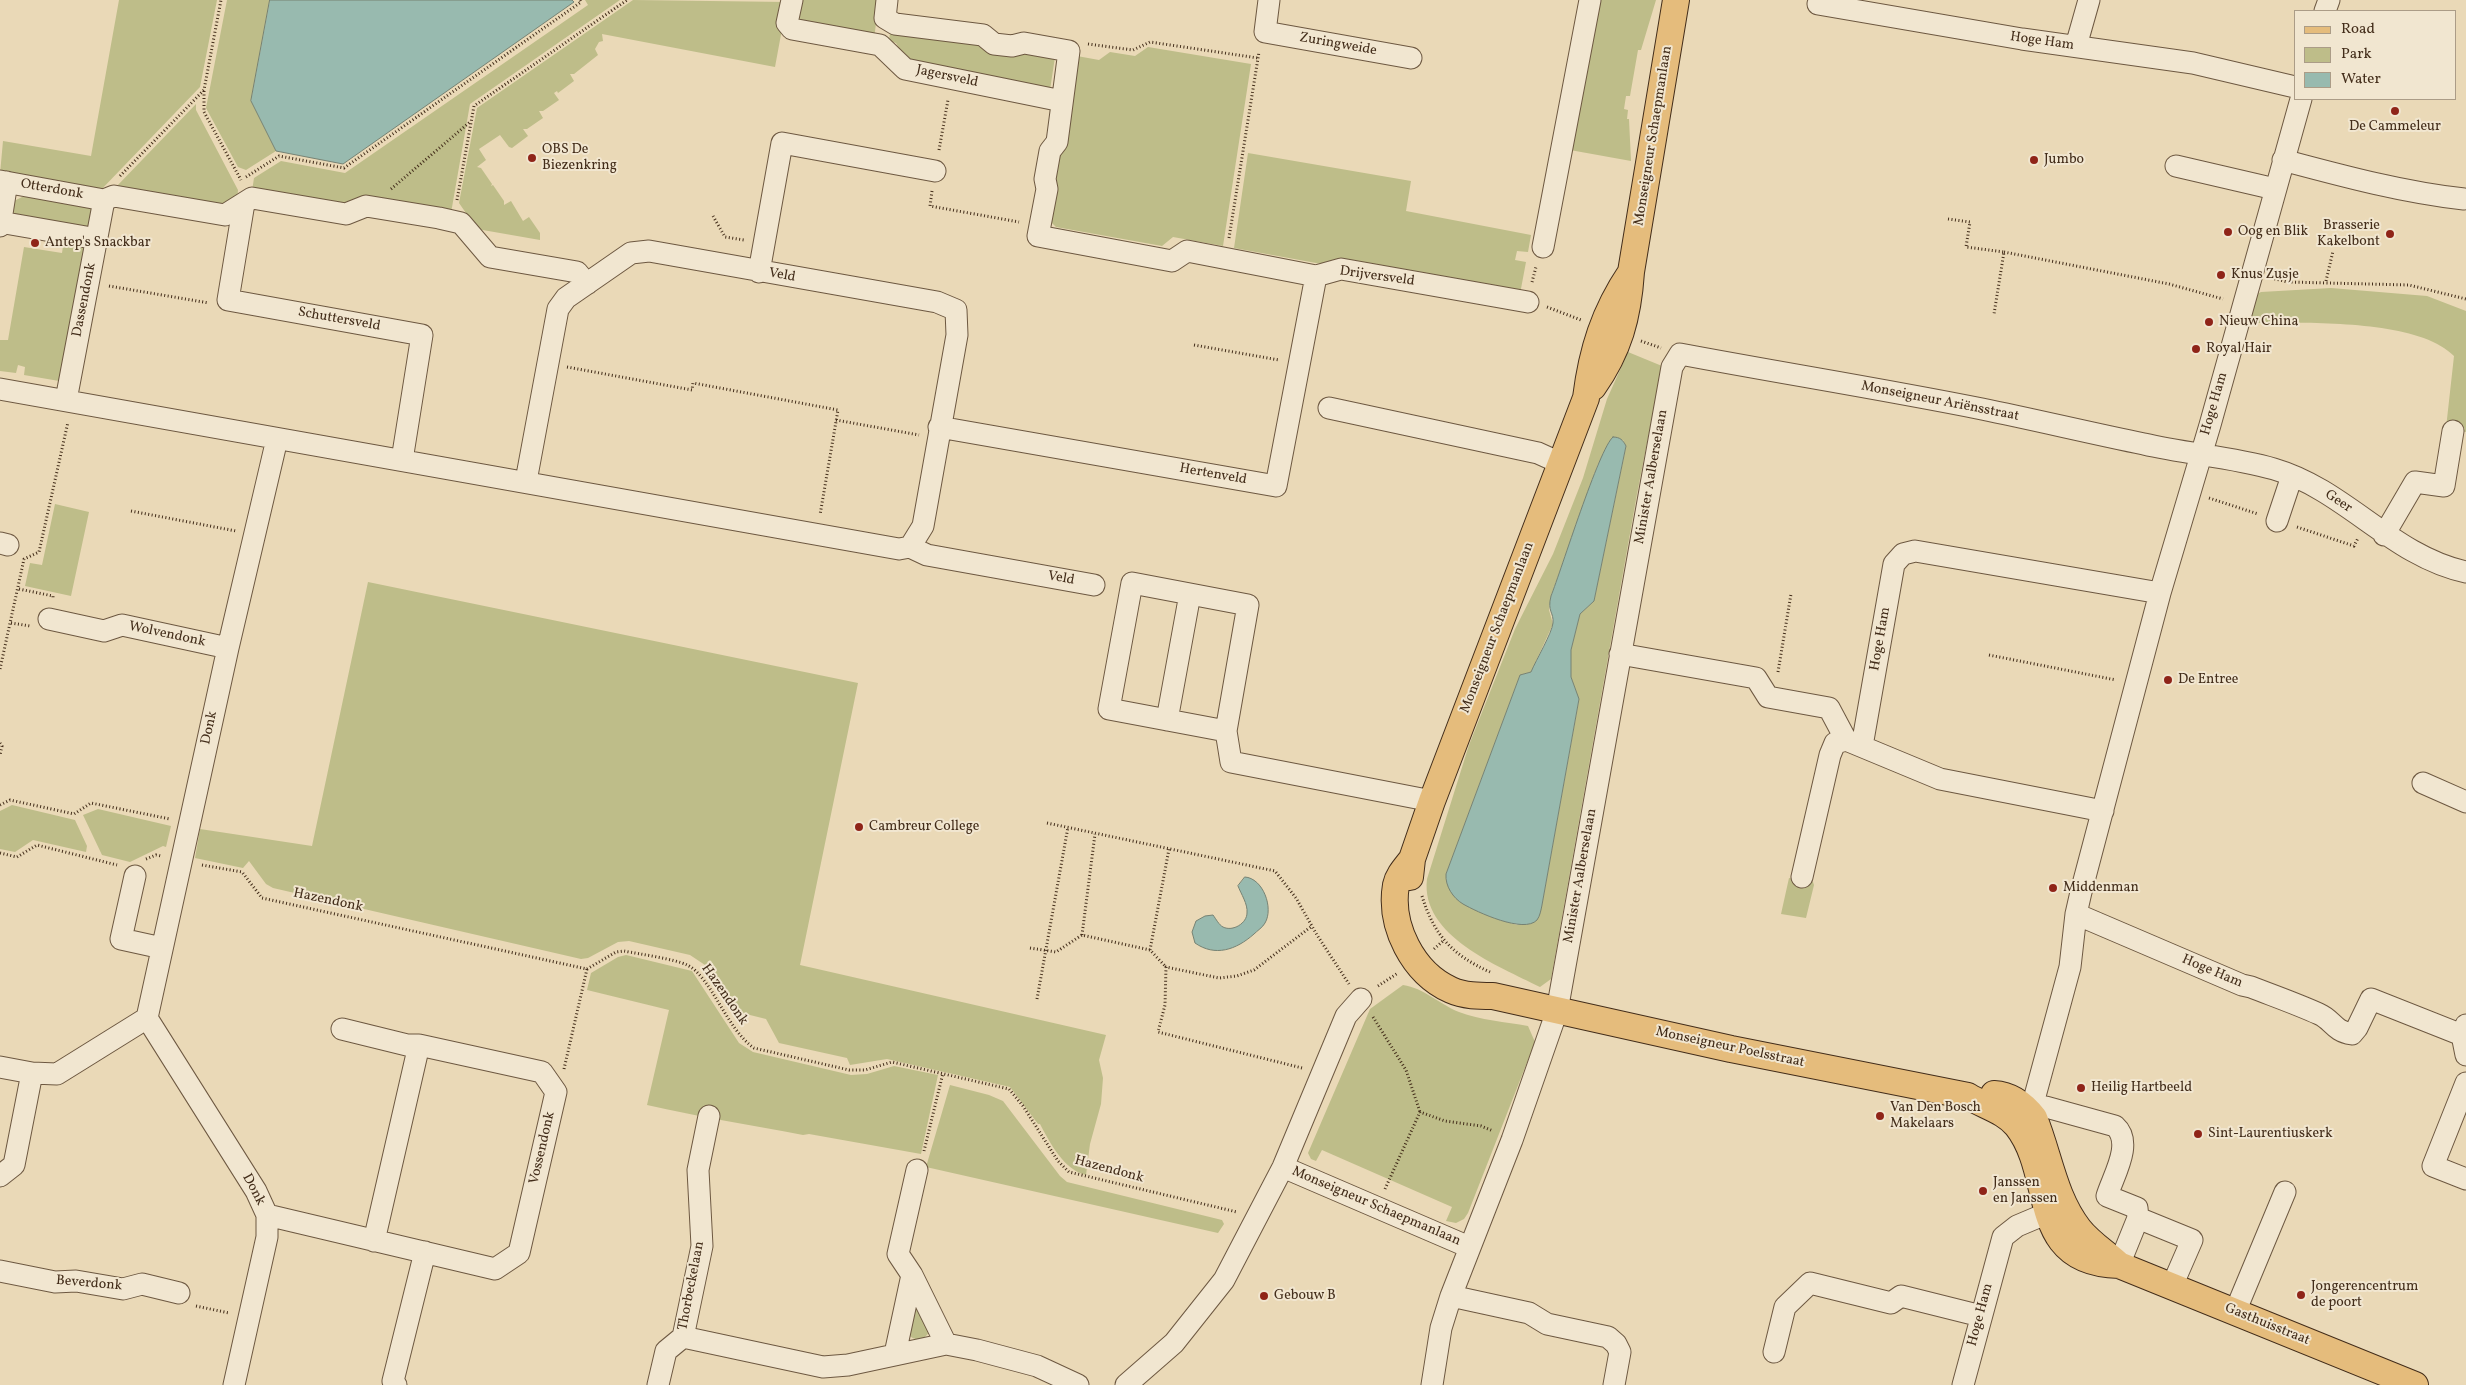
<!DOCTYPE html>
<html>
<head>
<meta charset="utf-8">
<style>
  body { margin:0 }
  #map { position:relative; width:2466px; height:1385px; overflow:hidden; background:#ead9b7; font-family:Vollkorn,serif }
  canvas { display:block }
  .legend { position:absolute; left:2294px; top:10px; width:162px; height:90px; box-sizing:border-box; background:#f1e6d0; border:1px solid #ab9c87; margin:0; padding:6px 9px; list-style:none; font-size:15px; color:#432d1a }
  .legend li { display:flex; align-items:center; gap:10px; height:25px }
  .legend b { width:25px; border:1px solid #ab9c87 }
</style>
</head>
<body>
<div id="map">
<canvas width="2466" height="1385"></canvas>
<ul class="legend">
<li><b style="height:6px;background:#e5bc7c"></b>Road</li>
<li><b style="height:14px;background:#bebd89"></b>Park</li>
<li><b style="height:14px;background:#98baaf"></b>Water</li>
</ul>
</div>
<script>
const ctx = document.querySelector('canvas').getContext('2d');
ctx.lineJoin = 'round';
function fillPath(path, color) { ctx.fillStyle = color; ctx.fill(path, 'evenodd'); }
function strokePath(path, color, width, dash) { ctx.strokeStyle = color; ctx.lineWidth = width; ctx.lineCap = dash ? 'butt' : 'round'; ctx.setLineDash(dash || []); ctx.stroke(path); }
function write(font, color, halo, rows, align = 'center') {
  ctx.font = font + ' Vollkorn,serif'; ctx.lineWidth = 4; ctx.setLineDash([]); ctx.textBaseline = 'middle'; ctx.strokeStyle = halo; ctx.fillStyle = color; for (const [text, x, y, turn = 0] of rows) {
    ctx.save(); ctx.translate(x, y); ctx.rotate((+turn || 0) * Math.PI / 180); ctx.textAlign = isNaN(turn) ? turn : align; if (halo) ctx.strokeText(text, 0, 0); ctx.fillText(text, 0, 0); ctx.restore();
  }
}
const green = new Path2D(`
  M119 0H217L200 87 98 193 0 174 3 141 91 156Z
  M227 0H270L251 101 276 151 246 170 238 167 206 108Z
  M585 0H620L470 104 451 213 346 209 252 191 254 178 281 161 345 173 588 5Z
  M633 0 787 2 775 67 602 34 603 41 599 42 595 49 598 55 574 74H570L574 81 558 93 557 91 554 93 559 100 543 111H539L543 118 527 129H523L528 136 512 148 509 147 500 135 479 149 486 160 477 167 481 168 492 184 491 186 493 185 504 201V205L511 201 523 221 529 217 540 233V240L477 229 459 203 477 108Z
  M797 0H879L874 39 793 24Z
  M1598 0H1656L1641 50H1638L1630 96H1626L1624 109 1628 110 1627 119H1629L1631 161 1570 150Z
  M890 32 1055 57 1050 90 907 63 896 43 889 41Z
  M1148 47 1251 64 1223 246 1173 237 1162 246 1056 227 1049 220 1077 56 1099 60 1110 52 1135 56Z
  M196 104V110L238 190 237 202 226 210 116 187Z
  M1248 153 1411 181 1406 211 1531 235 1528 252 1517 251 1515 260 1526 262 1520 294 1316 263 1234 248Z
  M30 193 99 205 93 233 10 218 12 202Z
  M64 240 91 245 65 382 24 375 25 367 18 365 16 373 0 371V340H8L24 247 62 253Z
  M2331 288 2427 296 2466 311V432L2446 428 2454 356C2417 318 2301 323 2249 323L2257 294 2261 292Z
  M1628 352 1662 366 1637 494 1551 979 1540 987C1499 966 1420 936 1427 879L1469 745 1515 629 1553 554 1583 478 1607 399ZM1623 440 1626 447 1594 601 1580 614 1571 650V677L1579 700 1542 905 1539 914 1517 925C1494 918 1445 904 1446 874L1520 675 1531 672 1553 624 1549 610 1551 596 1598 464Z
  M55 504 89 512 71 596 25 586 30 563 42 565Z
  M368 582 858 683 800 965 1106 1035 1099 1060 1103 1078 1101 1104 1090 1144 1086 1175C1064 1170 1050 1143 1040 1124H1038L1010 1087 887 1059 850 1065 847 1058 779 1043 766 1019 738 1012 708 967 690 955 629 941 618 942 588 958 581 959 273 888 266 884 249 861 243 868 195 858 200 829 312 846Z
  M12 805 75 820 87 846 86 852 33 840 15 852 0 849V811Z
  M98 809 171 826 166 847 163 846 130 862 102 855 83 815Z
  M1789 878 1813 882 1814 885 1806 918 1781 914Z
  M626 955 692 971 739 1043 753 1052 851 1075 867 1074 894 1066 938 1075 921 1154 809 1134 803 1135C751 1125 699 1117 647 1105L669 1010 587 990 591 973 618 957Z
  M1403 985C1424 988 1439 1004 1459 1012 1480 1020 1506 1022 1528 1026L1535 1042 1468 1213 1464 1219 1456 1223 1446 1221 1452 1207 1322 1150 1316 1161 1311 1159 1308 1153 1370 1009Z
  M950 1085 989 1095 1003 1101 1060 1176 1067 1182 1222 1220 1224 1224 1218 1233 926 1167Z
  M916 1306 929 1332C925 1340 915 1342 909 1335Z`);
const water = new Path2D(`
  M270 0H572L574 2 343 164 276 151 251 101Z
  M1613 437C1620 437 1623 440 1626 446L1594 601 1580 614 1571 650V677L1579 699 1542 905C1541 910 1540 916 1537 920 1524 934 1477 912 1463 904 1453 898 1445 886 1446 874L1520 675 1531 672C1536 660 1552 633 1553 623 1554 612 1547 612 1551 596 1561 571 1599 448 1613 437Z
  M1245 877C1263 878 1274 908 1265 923 1263 927 1257 931 1254 934 1236 950 1215 957 1195 943L1192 932 1196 921 1205 916 1213 915C1216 919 1219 925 1223 927 1233 932 1247 923 1247 913 1248 904 1241 894 1238 886Z`);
const path = new Path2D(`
  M1088 44 1133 50 1150 42 1258 58
  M204 91V112L241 180
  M939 150 948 100
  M120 176 204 90 221 0
  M246 177 279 156 344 168 581 2 580 0
  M391 189 470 122
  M932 191 930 206 1019 222
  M457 200 474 106 627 0
  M713 216 725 237 744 240
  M1948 219 1970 222 1966 247 2004 252 1994 314
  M1229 238 1259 52
  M2004 252 2169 284 2223 299
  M2271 278 2288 282 2409 285 2466 299
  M2326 281 2333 251
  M1532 282 1536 267
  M109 286 209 303
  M1547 307 1581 320
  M1641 341 1661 348
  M1194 345 1279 360
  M567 367 692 390 693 383 838 410 820 515
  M836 420 919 435
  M2209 498 2258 514
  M131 511 236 531
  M2297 527 2354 546 2358 538
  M19 589 53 596V599
  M11 623 30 626
  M1989 655 2116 680
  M0 669 24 559 39 552 68 422
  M1778 672 1791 594
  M0 743 2 746 0 755
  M0 805 10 800 74 814 91 803 170 819
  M1047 823 1275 871 1296 898 1317 935 1349 984
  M0 853 17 857 37 845 117 865
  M146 859 156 855 161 856
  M202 865 242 872 262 898 587 969 616 952 624 951C639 954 675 959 687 965 711 976 727 1030 754 1048L849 1070H865L892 1062 1009 1089 1023 1106 1058 1161 1069 1172 1237 1212
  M1422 896C1434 935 1452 955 1490 972
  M1082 935 1095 834
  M1030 948 1056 952 1082 935 1150 950 1166 967
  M1434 949 1443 941
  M1150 950 1169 849
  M1378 986 1398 973
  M1037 999 1068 827
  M1373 1017 1406 1070 1420 1112
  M1302 1068 1158 1032 1165 1005 1166 967 1219 978 1237 976 1254 970 1312 926
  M564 1069 587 969
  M924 1151 943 1073
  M1385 1189 1420 1112 1445 1121 1481 1126 1493 1131
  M196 1306 229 1313`);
const minor = new Path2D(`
  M792 0 787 23 792 29 880 45 905 69 1062 101
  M887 0 885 18 895 24 983 35 994 44 1012 46 1024 43 1069 51 1057 142 1050 151 1045 179 1047 189 1038 236 1172 261 1187 251 1316 276 1341 269 1528 302
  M1269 0 1265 32 1411 58
  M1818 4 2022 39 2193 63 2295 87
  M2325 11 2329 0
  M2076 46 2089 0
  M2283 160C2343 176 2402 192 2464 199
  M2176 166 2275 189
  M0 181 104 200
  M104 200 114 196 225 215 252 198 346 214 366 206 439 218 461 223 490 257 577 272 587 284
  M244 203 228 300 422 335 402 460
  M0 222 86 237
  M0 226 7 182
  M1543 247 1590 0
  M759 272 782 143 935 171
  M0 389 899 549 910 547 923 526 957 335 956 310 937 302 649 251 631 253 566 298 558 309 526 481
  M66 400 104 200
  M1329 408 1538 453 1560 463
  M939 427 1276 486 1316 276
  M2277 521 2292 476
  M2384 535 2415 482 2444 486 2453 431
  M0 543 8 545
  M910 547 927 555 1094 585
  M49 619 104 631 122 625 228 648
  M1620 654 1756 678 1768 697 1829 708 1846 740
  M1167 720 1190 594
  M1226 731 1248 605 1132 583 1109 709 1226 731 1231 762 1432 801
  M1862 746 1894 564 1903 554 1915 551 2160 593
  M2423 783 2466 802
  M135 876 121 939 162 948
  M1802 877 1830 755 1835 743 1846 740 1940 779 2103 811
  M2076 914 2242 985 2251 987C2274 996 2297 1004 2319 1014 2333 1020 2333 1031 2352 1034L2357 1028 2371 999 2462 1035
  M147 1018 256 1191 267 1215V1237L234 1385
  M2466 1025 2462 1035 2466 1055
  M0 1067 32 1073 57 1074 147 1018 228 648 277 439
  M2466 1083 2433 1166 2466 1179
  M2027 1109 2046 1107 2115 1126C2134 1143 2113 1176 2107 1196L2137 1208 2138 1218 2192 1240 2172 1286
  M709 1116 698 1170 702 1246 683 1337 823 1367 848 1365 946 1344 977 1350 1037 1366 1078 1385
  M2018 1123 2035 1096 2070 967 2076 914 2081 892 2160 593 2210 425 2301 99
  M1283 1167 1469 1247
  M917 1170 898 1254 912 1275 946 1344
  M0 1176 14 1165 32 1073
  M267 1215 495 1269 519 1253 556 1092 542 1072 419 1045H407L342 1029
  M374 1241 419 1045
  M2119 1265 2138 1218
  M0 1271 55 1282 76 1281 123 1289 142 1284 179 1293
  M1451 1296 1529 1313 1547 1324 1608 1337 1616 1344 1620 1352 1614 1385
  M2235 1312 2285 1192
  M1774 1352 1785 1307 1810 1283 1891 1303 1901 1296 1981 1316
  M895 1354 912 1275
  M396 1385 393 1381 425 1252
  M658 1385 666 1351 683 1337
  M1126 1385 1174 1343 1224 1280 1283 1167 1346 1016 1361 999
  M1432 1385 1441 1328 1451 1296 1512 1140 1557 1011 1672 367 1680 354C1781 373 1882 389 1982 409 2036 420 2090 433 2144 444 2187 454 2232 457 2274 469 2346 490 2392 556 2466 572
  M1963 1385 2003 1237 2017 1226 2062 1207`);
const major = new Path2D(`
  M1593 387C1619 350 1628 317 1631 272L1676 0
  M1412 859C1406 867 1398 875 1396 885 1389 926 1413 973 1451 990 1464 996 1479 996 1493 996L1731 1049 1968 1096C1984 1106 2005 1111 2017 1126 2057 1177 2027 1263 2119 1265
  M1410 877 1412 859 1432 801 1586 398C1592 350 1604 312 1631 272
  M1994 1094C2010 1095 2024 1105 2034 1118 2049 1155 2054 1197 2079 1229 2090 1243 2106 1253 2119 1265L2415 1385`);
const markers = [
  [2395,111,5,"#8f2418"],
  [532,158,5,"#8f2418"],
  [2034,160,5,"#8f2418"],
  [2228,232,5,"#8f2418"],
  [2390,234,5,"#8f2418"],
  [35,243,5,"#8f2418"],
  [2221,275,5,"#8f2418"],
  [2209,322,5,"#8f2418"],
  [2196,349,5,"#8f2418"],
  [2168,680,5,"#8f2418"],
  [859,827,5,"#8f2418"],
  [2053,888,5,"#8f2418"],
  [2081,1088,5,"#8f2418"],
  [1880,1116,5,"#8f2418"],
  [2198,1134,5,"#8f2418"],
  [1983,1191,5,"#8f2418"],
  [2301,1295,5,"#8f2418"],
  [1264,1296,5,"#8f2418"]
];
const streetNames = [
  ["Hoge Ham",2042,42,8],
  ["Zuringweide",1338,45,10],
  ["Jagersveld",947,77,12],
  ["Monseigneur Schaepmanlaan",1654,136,-81],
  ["Otterdonk",52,190,10],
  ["Veld",782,276,10],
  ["Drijversveld",1377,277,8],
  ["Dassendonk",85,300,-79],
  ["Schuttersveld",339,320,10],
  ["Monseigneur Ariënsstraat",1940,402,11],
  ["Hoge Ham",2215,404,-74],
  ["Hertenveld",1213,475,10],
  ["Minister Aalberselaan",1652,477,-80],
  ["Geer",2338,502,34],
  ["Veld",1061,579,10],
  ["Monseigneur Schaepmanlaan",1498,628,-69],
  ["Wolvendonk",167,635,12],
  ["Hoge Ham",1881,639,-80],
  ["Donk",210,728,-78],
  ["Minister Aalberselaan",1581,876,-80],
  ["Hazendonk",328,901,12],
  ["Hoge Ham",2212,972,23],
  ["Hazendonk",724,995,55],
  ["Monseigneur Poelsstraat",1730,1048,12],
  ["Vossendonk",543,1148,-77],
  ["Hazendonk",1109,1170,15],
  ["Donk",253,1190,62],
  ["Monseigneur Schaepmanlaan",1376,1207,23],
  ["Beverdonk",89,1284,5],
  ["Thorbeckelaan",692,1286,-79],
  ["Hoge Ham",1981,1315,-75],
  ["Gasthuisstraat",2267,1325,22]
];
const poiNames = [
  ["De Cammeleur",2395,127,"center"],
  ["OBS De",542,150],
  ["Biezenkring",542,166],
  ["Jumbo",2044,160],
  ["Brasserie",2380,226,"right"],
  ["Kakelbont",2380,242,"right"],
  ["Oog en Blik",2238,232],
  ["Antep's Snackbar",45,243],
  ["Knus Zusje",2231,275],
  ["Nieuw China",2219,322],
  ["Royal Hair",2206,349],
  ["De Entree",2178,680],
  ["Cambreur College",869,827],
  ["Middenman",2063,888],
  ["Heilig Hartbeeld",2091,1088],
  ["Van Den Bosch",1890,1108],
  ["Makelaars",1890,1124],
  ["Sint-Laurentiuskerk",2208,1134],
  ["Janssen",1993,1183],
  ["en Janssen",1993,1199],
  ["Jongerencentrum",2311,1287],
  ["de poort",2311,1303],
  ["Gebouw B",1274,1296]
];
fillPath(green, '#bebd89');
fillPath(water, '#98baaf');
strokePath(water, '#768273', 1);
strokePath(minor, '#6d5841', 23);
strokePath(major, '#432d1a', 28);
strokePath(path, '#432d1a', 3, [1, 2.5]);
strokePath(minor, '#f1e6d0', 21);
strokePath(major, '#e5bc7c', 26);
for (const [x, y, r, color] of markers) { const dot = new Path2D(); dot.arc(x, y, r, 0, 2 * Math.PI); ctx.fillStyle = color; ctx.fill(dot); strokePath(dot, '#f1e6d0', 2); }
write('14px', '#432d1a', '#f1e6d0', streetNames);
write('14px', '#432d1a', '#f1e6d0', poiNames, 'left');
</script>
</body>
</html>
